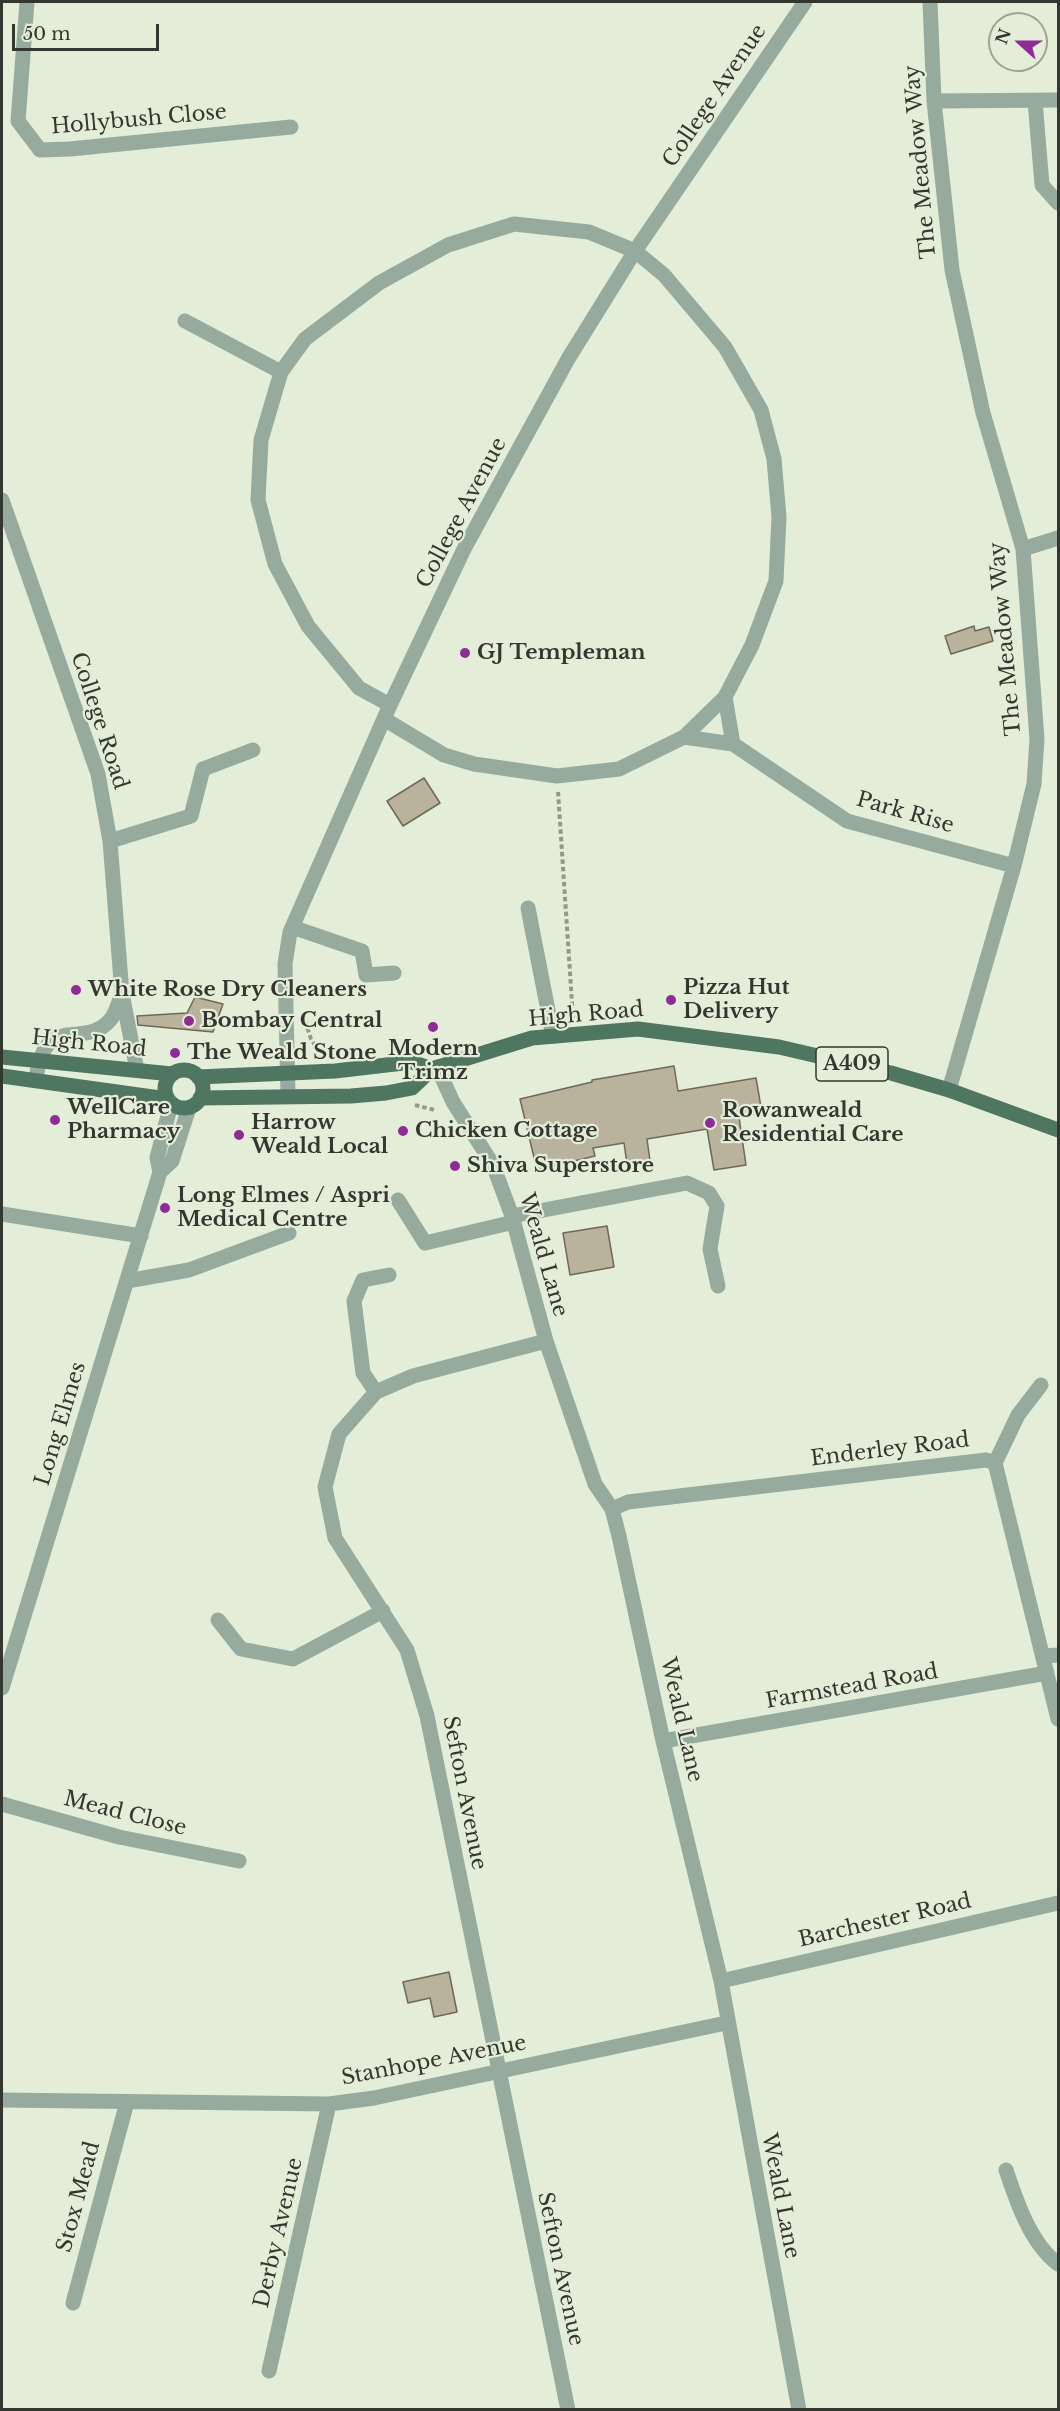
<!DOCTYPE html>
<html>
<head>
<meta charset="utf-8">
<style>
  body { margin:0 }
  #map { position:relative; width:1060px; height:2411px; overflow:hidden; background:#e3edd8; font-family:"Libre Baskerville",serif }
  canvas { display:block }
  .frame { position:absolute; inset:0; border:3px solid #34372f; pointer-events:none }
  .north { position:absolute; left:988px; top:12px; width:60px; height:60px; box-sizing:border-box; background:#e3edd8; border:2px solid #9da494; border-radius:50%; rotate:291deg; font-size:16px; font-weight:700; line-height:24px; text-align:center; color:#34372f }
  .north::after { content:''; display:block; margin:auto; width:21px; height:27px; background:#8e2c95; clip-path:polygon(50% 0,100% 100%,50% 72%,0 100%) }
  .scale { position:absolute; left:12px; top:24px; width:147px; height:27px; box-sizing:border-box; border:3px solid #34372f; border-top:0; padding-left:8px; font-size:18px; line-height:21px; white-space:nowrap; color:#34372f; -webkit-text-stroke:4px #e3edd8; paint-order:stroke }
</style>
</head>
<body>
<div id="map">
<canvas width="1060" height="2411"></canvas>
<div class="frame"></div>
<div class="north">N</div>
<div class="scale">50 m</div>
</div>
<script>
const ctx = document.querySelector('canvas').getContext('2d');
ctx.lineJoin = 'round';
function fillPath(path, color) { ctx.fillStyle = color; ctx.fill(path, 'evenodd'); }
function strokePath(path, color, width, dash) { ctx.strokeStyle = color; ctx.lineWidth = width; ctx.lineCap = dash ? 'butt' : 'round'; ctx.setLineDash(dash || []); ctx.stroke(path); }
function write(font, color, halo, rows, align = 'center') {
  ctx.font = font + ' "Libre Baskerville",serif'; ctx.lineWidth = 4.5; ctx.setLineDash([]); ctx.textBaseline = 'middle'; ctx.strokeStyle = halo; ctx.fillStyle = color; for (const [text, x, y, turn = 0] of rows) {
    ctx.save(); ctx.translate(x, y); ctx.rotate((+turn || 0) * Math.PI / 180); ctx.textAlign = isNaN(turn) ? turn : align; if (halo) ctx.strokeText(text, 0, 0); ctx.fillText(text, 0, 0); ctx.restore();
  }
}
const building = new Path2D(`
  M974 626 975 631 989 627 993 641 951 654 945 636Z
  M424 778 440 803 403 826 387 801Z
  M195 997 223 1004 213 1032 138 1025 137 1016 187 1013Z
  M674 1066 678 1091 756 1078 762 1113 739 1117 746 1165 714 1170 707 1129 647 1139 650 1161 627 1164 624 1143 593 1148 595 1156 537 1170 520 1099 592 1082V1080Z
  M607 1226 614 1267 570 1275 563 1233Z
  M449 1972 457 2012 434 2017 430 1998 408 2003 403 1982Z`);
const path = new Path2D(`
  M558 792 573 1018
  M305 1021 311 1039 321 1055
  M415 1105 435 1110`);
const minor = new Path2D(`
  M27 2 18 121 40 150 70 149 291 127
  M930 2 934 101 952 270 983 413 1023 549 1037 739 1034 784 1014 866 949 1090
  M934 101 1058 100
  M1035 101 1042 185 1058 203
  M185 321 281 372
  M2 500 98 774 110 841 122 994 137 1070
  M1023 549 1058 538
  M725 697 733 744
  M384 719 444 755 474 764 557 776 619 769 684 737 725 697 752 645 776 581 779 517 774 459 761 410 725 347 664 275 635 251 589 232 514 224 448 245 379 283 305 339 281 372 261 440 258 500 275 564 308 626 359 688 390 705
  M684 737 733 744 847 821 1014 866
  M110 841 191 816 203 769 253 750
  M528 908 553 1036
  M292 927 362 951 366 975 394 973
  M437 1067 453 1102 493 1165 512 1216 546 1341 595 1484 612 1509 619 1536 663 1741 721 1981 799 2410
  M36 1079C45 1009 84 1052 111 1019 116 1013 119 1001 122 994
  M288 1095 285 964 290 932 390 705 464 549 568 359 635 251 805 2
  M160 1172 157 1158 171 1104
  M398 1200 425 1243 514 1222
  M2 1214 141 1236
  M512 1216 687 1183 709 1193 717 1206 710 1249 718 1286
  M127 1281 189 1270 289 1233
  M546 1341 413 1376 376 1392 339 1434 325 1487 335 1538 407 1650 427 1716 568 2410
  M376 1392 363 1373 354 1301 363 1280 389 1275
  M995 1463 1018 1415 1041 1385
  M612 1509 628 1502 986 1460 995 1463 1058 1719
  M218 1620 241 1649 293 1659 383 1611
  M1043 1656 1058 1655
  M2 1688 160 1172 172 1161 189 1108
  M663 1741 1047 1673
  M2 1804 119 1837 239 1861
  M721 1981 1058 1903
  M2 2100 329 2104 374 2098 726 2023
  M1006 2170C1017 2202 1030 2243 1058 2264
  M73 2303 127 2102
  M269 2371 329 2104`);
const major = new Path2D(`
  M2 1057 172 1074
  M165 1089a19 19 0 1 1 38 0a19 19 0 1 1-38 0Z
  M2 1076 167 1099
  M198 1077 335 1071 412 1062 432 1069
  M200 1098 351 1096 386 1093 412 1088 432 1069 532 1038 638 1029 779 1047 891 1073 949 1090 1058 1130`);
const markers = [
  [465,653,6,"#8e2c95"],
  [76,990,6,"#8e2c95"],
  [671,1000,6,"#8e2c95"],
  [189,1021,6,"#8e2c95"],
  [433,1027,6,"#8e2c95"],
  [175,1053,6,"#8e2c95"],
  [55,1120,6,"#8e2c95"],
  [710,1123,6,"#8e2c95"],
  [403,1131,6,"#8e2c95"],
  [239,1135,6,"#8e2c95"],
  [455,1166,6,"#8e2c95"],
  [165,1208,6,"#8e2c95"]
];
const shields = [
  [852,1064,72]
];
const shieldNames = [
  ["A409",852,1064]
];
const streetNames = [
  ["College Avenue",715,96,-56],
  ["Hollybush Close",139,120,-5],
  ["The Meadow Way",921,162,-95],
  ["College Avenue",462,513,-62],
  ["The Meadow Way",1006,639,-95],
  ["College Road",99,721,72],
  ["Park Rise",905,813,16],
  ["High Road",586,1015,-5],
  ["High Road",89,1044,6],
  ["Weald Lane",543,1255,74],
  ["Long Elmes",61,1424,-73],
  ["Enderley Road",890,1450,-7],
  ["Farmstead Road",852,1687,-10],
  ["Weald Lane",681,1720,77],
  ["Sefton Avenue",464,1793,79],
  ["Mead Close",125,1814,14],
  ["Barchester Road",885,1921,-13],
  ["Stanhope Avenue",434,2061,-11],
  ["Weald Lane",780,2196,79],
  ["Stox Mead",79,2197,-75],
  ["Derby Avenue",279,2233,-77],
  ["Sefton Avenue",560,2269,78]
];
const poiNames = [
  ["GJ Templeman",477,653],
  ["Pizza Hut",683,988],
  ["Delivery",683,1012],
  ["White Rose Dry Cleaners",88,990],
  ["Bombay Central",201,1021],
  ["Modern",433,1049,"center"],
  ["Trimz",433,1073,"center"],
  ["The Weald Stone",187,1053],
  ["WellCare",67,1108],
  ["Pharmacy",67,1132],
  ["Rowanweald",722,1111],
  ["Residential Care",722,1135],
  ["Harrow",251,1123],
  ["Weald Local",251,1147],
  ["Chicken Cottage",415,1131],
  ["Shiva Superstore",467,1166],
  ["Long Elmes / Aspri",177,1196],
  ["Medical Centre",177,1220]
];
fillPath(building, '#b9b39e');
strokePath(building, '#6e6956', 1.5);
strokePath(path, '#93998a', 4, [4.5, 3]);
strokePath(minor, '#96aa9e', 15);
strokePath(major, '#4f7661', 15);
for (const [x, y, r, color] of markers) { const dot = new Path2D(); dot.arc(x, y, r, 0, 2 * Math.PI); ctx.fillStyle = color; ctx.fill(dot); strokePath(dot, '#e3edd8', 2); }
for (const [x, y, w] of shields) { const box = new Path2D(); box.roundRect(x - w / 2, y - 17, w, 34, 4.5); ctx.fillStyle = '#e3edd8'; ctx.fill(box); strokePath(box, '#34372f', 1.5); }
write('bold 20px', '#34372f', null, shieldNames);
write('21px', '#34372f', '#e3edd8', streetNames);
write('bold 21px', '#34372f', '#e3edd8', poiNames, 'left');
</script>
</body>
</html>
